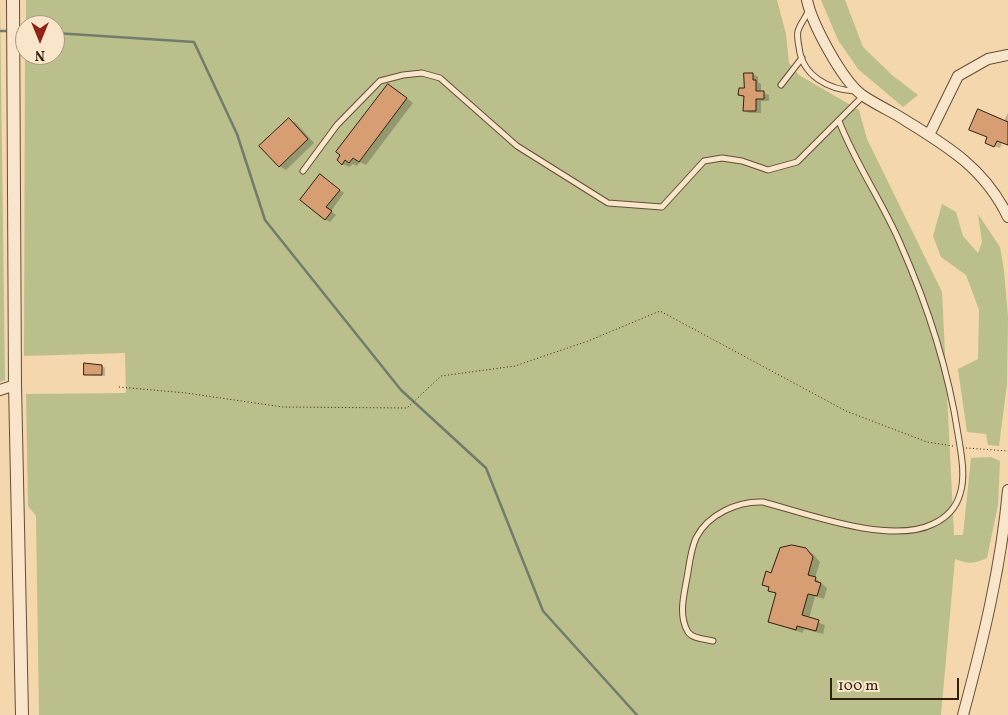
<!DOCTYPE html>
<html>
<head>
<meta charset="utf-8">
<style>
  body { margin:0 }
  #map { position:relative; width:1008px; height:715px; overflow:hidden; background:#f5d7ad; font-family:Vollkorn,serif }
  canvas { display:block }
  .north { position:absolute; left:15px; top:15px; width:50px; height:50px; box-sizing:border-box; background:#f8e5ca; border:1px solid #a99680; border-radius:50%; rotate:180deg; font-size:14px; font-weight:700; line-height:20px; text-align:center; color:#332011 }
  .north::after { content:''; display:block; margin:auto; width:18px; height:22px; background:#8f2418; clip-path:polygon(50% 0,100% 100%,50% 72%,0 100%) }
  .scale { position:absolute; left:830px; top:678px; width:129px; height:22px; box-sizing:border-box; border:2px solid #332011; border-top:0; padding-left:6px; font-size:15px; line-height:18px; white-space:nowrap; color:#332011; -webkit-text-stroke:4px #f8e5ca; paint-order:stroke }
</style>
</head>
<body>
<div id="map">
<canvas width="1008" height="715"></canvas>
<div class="north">N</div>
<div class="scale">100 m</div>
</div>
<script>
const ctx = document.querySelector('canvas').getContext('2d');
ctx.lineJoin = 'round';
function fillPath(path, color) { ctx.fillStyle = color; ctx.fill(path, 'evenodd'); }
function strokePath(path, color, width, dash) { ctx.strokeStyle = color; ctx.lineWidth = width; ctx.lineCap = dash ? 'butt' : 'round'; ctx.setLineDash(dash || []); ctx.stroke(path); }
const green = new Path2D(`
  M0 0 5 380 0 382Z
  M26 0H777L786 34 789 63 799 75 859 110 867 139 942 292 954 535H963L971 458 991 457 1000 461 998 505 987 558C974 564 968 564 955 559L941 715H39L36 516 28 506 26 394 126 393 125 353 24 356 25 55H55V25H26Z
  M821 0H845L863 47 892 75 918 95 903 107 858 69 838 40Z
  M942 204 956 212 963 236 978 253 982 242 978 214 1000 247 1004 270 1008 317 1007 384 999 446 988 445 986 434 967 432 958 369 978 359 979 310 966 275 941 257 933 236Z`);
const shadow = new Path2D(`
  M753 74 758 77V82L761 84V92L769 95V101H761V113H749L744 110 745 98 740 95Z
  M395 89 413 103 366 165 360 162 357 166 353 164 349 167 343 164 339 160Z
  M1008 113V145L1002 143 1000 148 991 145Z
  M289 120 296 123 314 143 286 170 279 166Z
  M325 179 344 193 331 211 336 215 330 222 325 219Z
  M102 366 105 368V376L86 375Z
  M806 549 813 554 820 562 815 578 827 588 824 599 815 596 809 619 825 625 823 634 804 629 803 633 769 622 777 595 764 584 772 574Z`);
const stream = new Path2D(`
  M0 31H9
  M17 32H25
  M55 33 194 42 237 134 265 220 401 390 486 468 543 611 637 715`);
const building = new Path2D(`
  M744 73H753V80H756V91H764V99H756V111H743L744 96 738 95 739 88H744Z
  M388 84 407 98 359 162 353 158 349 163 345 160 342 165 337 160 340 155 336 152Z
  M978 109 1008 122V145L997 141 994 147 985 143 987 137 969 130Z
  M289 118 308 139 279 167 259 146Z
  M320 174 340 190 326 207 332 211 325 220 300 200Z
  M84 363 102 365V375H84Z
  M792 545 806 548 813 557 808 575 816 577 815 581 821 583 817 596 808 594 802 615 819 620 816 631 797 626 796 630 768 622 776 593 768 591 769 587 762 585 766 571 771 573 780 548Z`);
const path = new Path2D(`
  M119 387 186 393 283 407 407 408 441 376 515 366 588 341 660 311 846 411 927 442 953 446
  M966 448 1008 451`);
const service = new Path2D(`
  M809 10C806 17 800 24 798 31 797 35 798 42 799 47 802 76 829 90 855 91
  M781 85 802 58
  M303 171 337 125 380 81 403 75 422 73 440 78 517 146 608 203 662 207 704 161 722 158 742 161 768 170 797 162 863 96
  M713 641C705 639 693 639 688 632 679 617 683 599 686 583 689 569 690 551 696 538 708 514 738 501 763 502 808 514 890 545 933 524 946 518 956 508 960 494 966 476 961 453 958 434 948 368 927 304 900 243 882 201 855 163 839 121`);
const minor = new Path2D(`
  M807 0C812 24 842 80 862 95 872 102 884 108 895 114 942 143 983 165 1008 217
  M929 135 958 76 988 59 1008 55
  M0 390 15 385
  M963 715C983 641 1001 567 1008 490`);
const tertiary = new Path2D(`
  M13 0 15 385 22 715`);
fillPath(green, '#babf8b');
fillPath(shadow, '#0003');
strokePath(stream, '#727c6c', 2.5);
fillPath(building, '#d79e73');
strokePath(building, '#332011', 1);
strokePath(service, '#644e38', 7);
strokePath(minor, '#644e38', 12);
strokePath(tertiary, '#644e38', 14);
strokePath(path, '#332011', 1, [1, 2.5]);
strokePath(service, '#f8e5ca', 5);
strokePath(minor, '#f8e5ca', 10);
strokePath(tertiary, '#f8e5ca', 12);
</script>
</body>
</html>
